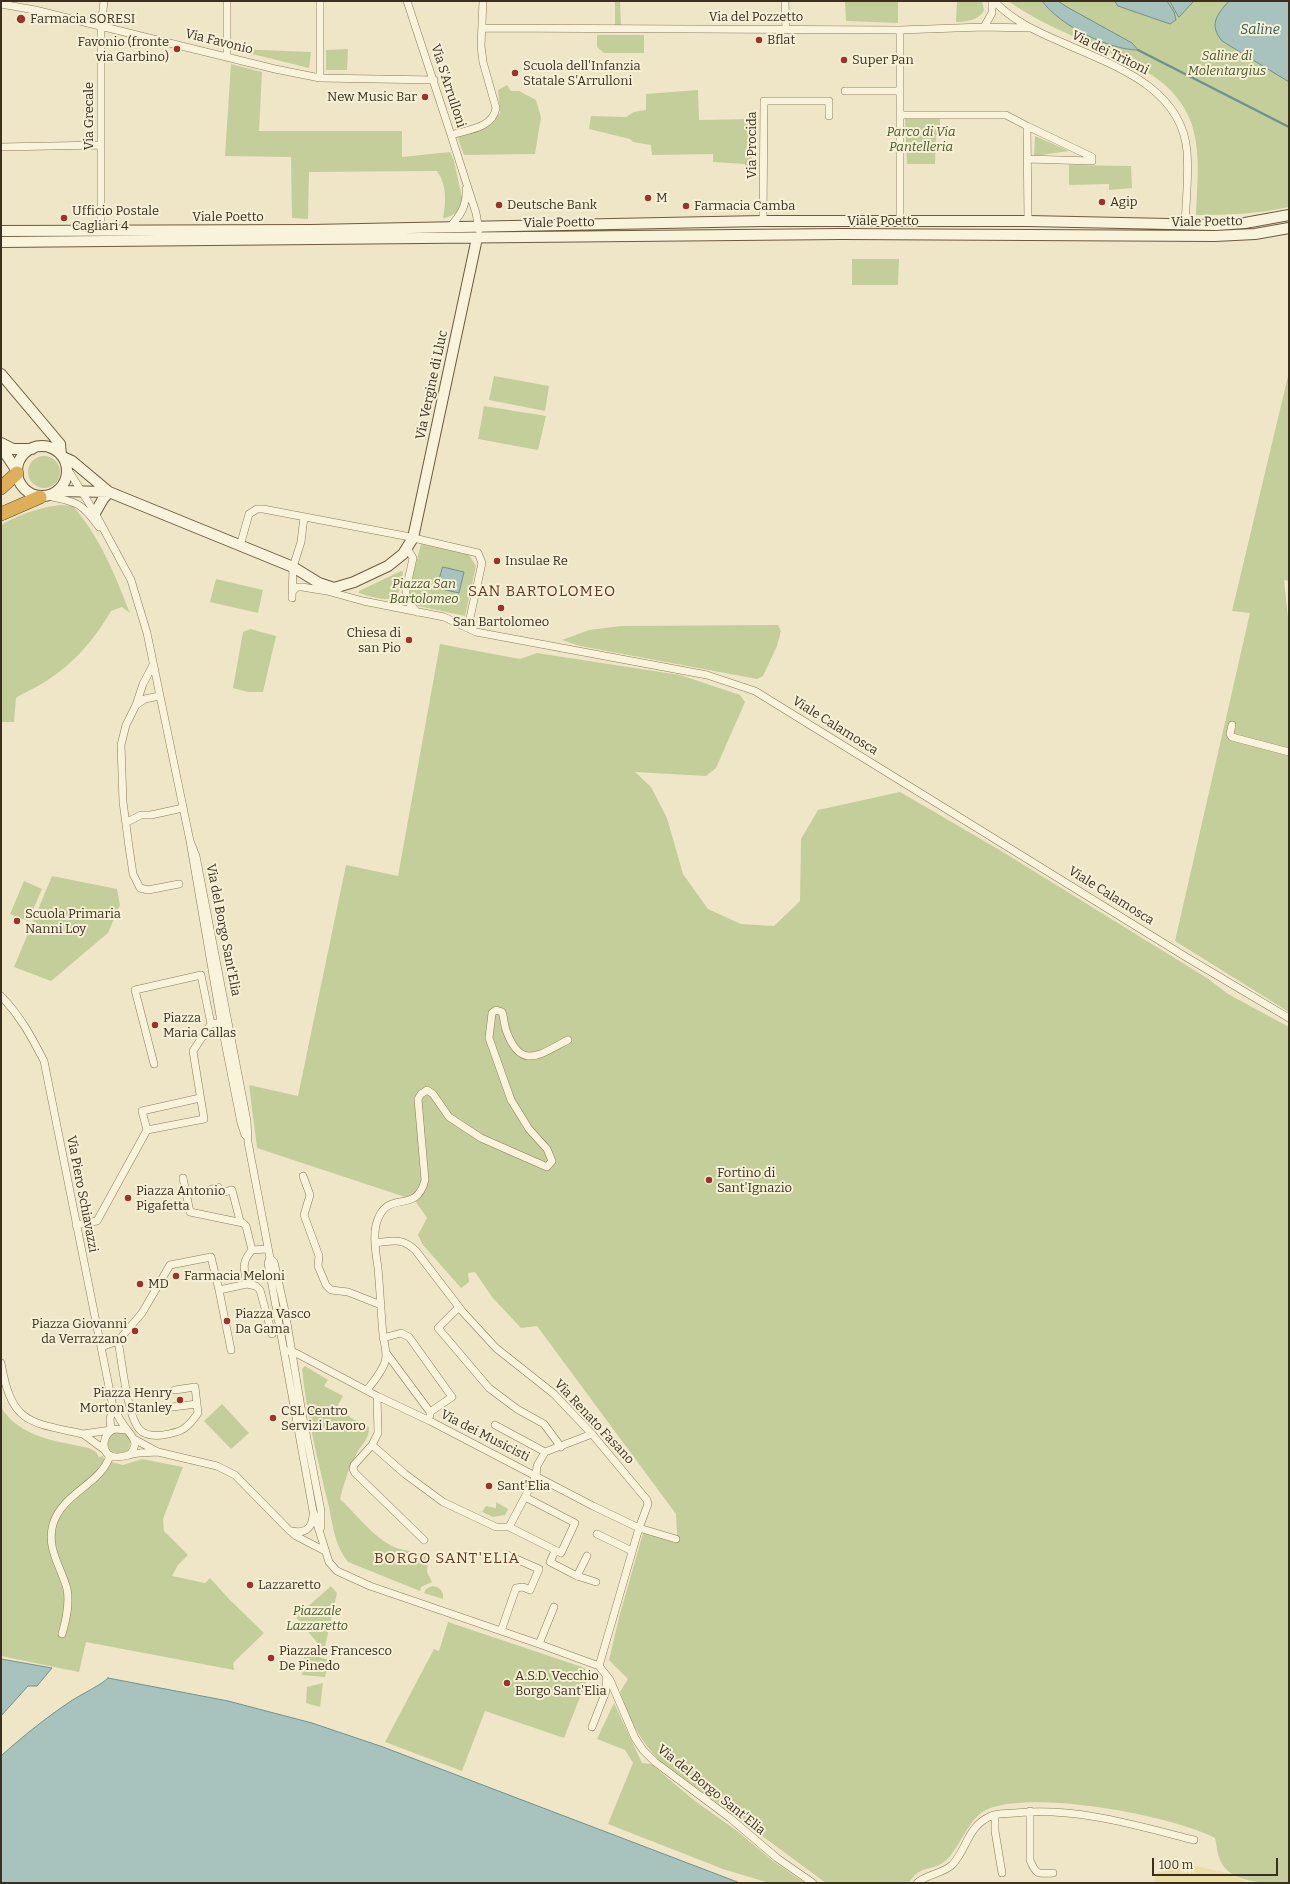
<!DOCTYPE html>
<html>
<head>
<meta charset="utf-8">
<style>
  body { margin:0 }
  #map { position:relative; width:1290px; height:1884px; overflow:hidden; background:#efe6c7; font-family:Bitter,serif }
  canvas { display:block }
  .frame { position:absolute; inset:0; border:2px solid #3c2f20; pointer-events:none }
  .scale { position:absolute; left:1152px; top:1858px; width:126px; height:18px; box-sizing:border-box; border:2px solid #3c2f20; border-top:0; padding-left:5px; font-size:12px; line-height:14px; white-space:nowrap; color:#3c2f20; -webkit-text-stroke:3px #f6f0d7; paint-order:stroke }
</style>
</head>
<body>
<div id="map">
<canvas width="1290" height="1884"></canvas>
<div class="frame"></div>
<div class="scale">100 m</div>
</div>
<script>
const ctx = document.querySelector('canvas').getContext('2d');
ctx.lineJoin = 'round';
function fillPath(path, color) { ctx.fillStyle = color; ctx.fill(path, 'evenodd'); }
function strokePath(path, color, width, dash) { ctx.strokeStyle = color; ctx.lineWidth = width; ctx.lineCap = dash ? 'butt' : 'round'; ctx.setLineDash(dash || []); ctx.stroke(path); }
function write(font, color, halo, rows, align = 'center') {
  ctx.font = font + ' Bitter,serif'; ctx.lineWidth = 4; ctx.setLineDash([]); ctx.textBaseline = 'middle'; ctx.strokeStyle = halo; ctx.fillStyle = color; for (const [text, x, y, turn = 0] of rows) {
    ctx.save(); ctx.translate(x, y); ctx.rotate((+turn || 0) * Math.PI / 180); ctx.textAlign = isNaN(turn) ? turn : align; if (halo) ctx.strokeText(text, 0, 0); ctx.fillText(text, 0, 0); ctx.restore();
  }
}
const green = new Path2D(`
  M615 1H620L621 26 615 25Z
  M845 1H898V23L846 21Z
  M957 1H982L984 10C980 20 966 22 956 22Z
  M1008 1H1289V207C1258 214 1228 215 1196 215 1197 186 1201 154 1192 125 1177 80 1134 64 1094 46 1064 32 1035 20 1008 1Z
  M597 35H644V53H604L597 47Z
  M234 49 311 52 309 68 236 50Z
  M348 49 347 70H326V50Z
  M231 64 262 72 259 131H402V157L450 152 454 161 463 202C458 212 453 217 443 218 446 202 447 185 437 171L309 172 308 219 292 218 291 157 225 156Z
  M507 85 511 91H519L536 100 541 117 535 154 464 155 457 136 492 123 500 113 498 90Z
  M698 90 699 120 752 119V172H746L745 164 713 162V154L652 155 651 145 633 142 630 139 589 129 591 116 626 117 634 112 646 110V94Z
  M940 118V134L936 135 935 164H907L905 119Z
  M1035 136 1069 151 1034 156Z
  M1069 165 1131 166 1132 188 1109 190V184L1069 185Z
  M852 259H899L898 285H852Z
  M1289 372V581L1284 580 1289 627V1012L1175 941 1250 613 1232 611Z
  M494 376 549 386 545 411 489 400Z
  M484 406 546 416 538 450 478 439Z
  M28 472a16 16 0 1 1 32 0a16 16 0 1 1-32 0Z
  M60 505 73 506C100 537 115 575 130 613L122 607 111 611C92 643 71 667 38 686 31 690 23 693 16 698L14 722H1V525C20 514 38 508 60 505Z
  M421 544 469 555 476 566 465 616 418 606 408 594Z
  M401 571 403 572C402 578 401 585 399 591 394 606 369 596 359 593V591Z
  M216 579 263 590 258 613 210 602Z
  M778 625 781 631 777 646 763 676 757 679 580 646 562 640 589 630 621 626Z
  M250 629 276 636 263 692H248L233 688 243 632Z
  M440 644 520 659 537 653 680 675 740 695 745 702 716 768 706 776 635 772 651 787 667 818 683 874 708 909 741 924 774 926 800 901 801 839 818 810 900 792 998 849 1207 978 1228 994 1289 1027V1883C1265 1883 1230 1884 1220 1860 1217 1853 1217 1845 1215 1838 1170 1815 1035 1790 988 1809 968 1817 959 1851 944 1862 930 1872 921 1864 909 1883H826L659 1760C638 1737 630 1721 620 1692L628 1679 609 1660 620 1614 643 1533 676 1543 677 1534 676 1514 537 1326 521 1328 492 1297 475 1272 468 1273 469 1282 461 1288 423 1245 418 1235 427 1218 411 1195 405 1197 257 1148 249 1085 298 1096 346 865 398 876Z
  M52 876 117 889 120 905 108 933 51 981 14 967Z
  M24 881 42 889 28 921 10 914Z
  M305 1366 328 1380 324 1386 343 1396 338 1405 351 1418 369 1427C369 1441 361 1444 356 1455 348 1469 344 1484 340 1499 357 1515 373 1537 394 1547 404 1551 417 1552 428 1555L427 1572 432 1582 421 1587 420 1591 348 1562C335 1546 333 1527 329 1507 318 1462 307 1416 302 1369Z
  M222 1404 249 1433 231 1449 204 1421Z
  M1 1407C20 1438 57 1441 89 1448L96 1452 99 1457 103 1456 104 1460 123 1465 142 1459 183 1467 163 1519 164 1531 188 1555 178 1565 172 1576 205 1583 210 1578 229 1599 264 1633 233 1663 234 1670 86 1642 79 1672 1 1656Z
  M108 1443a11 11 0 1 1 22 0a11 11 0 1 1-22 0Z
  M496 1502 508 1509 505 1515 493 1517 482 1512 486 1506 496 1508Z
  M331 1586 337 1593 324 1651 296 1617Z
  M432 1586C440 1587 444 1591 443 1599L424 1593 426 1589Z
  M448 1622 585 1668V1674L587 1679 564 1738 485 1711 462 1771 385 1742 434 1649 439 1651Z
  M305 1653 329 1660 325 1677 302 1675Z
  M323 1683 320 1707 306 1703 307 1687Z
  M614 1703 642 1763 651 1764 695 1801 737 1831 773 1861 805 1883H769L723 1869 608 1824 633 1763 625 1750 597 1739Z`);
const sand = new Path2D(`
  M1168 1860 1228 1873 1248 1883H1154L1155 1877Z`);
const water = new Path2D(`
  M1042 1H1058L1067 7 1132 43 1138 50C1109 50 1059 25 1042 1Z
  M1115 1H1167L1174 12 1176 20 1170 24 1118 6Z
  M1170 1H1194L1179 17Z
  M1229 1H1289V82L1222 41C1209 25 1216 15 1229 1Z
  M443 567 464 572 459 593 437 588Z
  M1 1659 52 1668 37 1686H28L1 1716Z
  M108 1678 228 1701 312 1723 383 1747 740 1883H1V1756C23 1736 47 1717 71 1701 80 1695 103 1684 108 1678Z`);
const stream = new Path2D(`
  M1138 50 1289 127`);
const street = new Path2D(`
  M407 1 451 135 476 213 479 230
  M785 1 786 29
  M994 1C1013 21 1036 31 1061 42 1112 65 1181 86 1187 151 1189 175 1186 201 1185 225
  M1 4 35 10 275 69 320 78 434 80
  M984 27 992 13V1
  M483 28 900 30 984 27 1029 28
  M900 30V222
  M227 56V1
  M320 78V1
  M845 91H900
  M901 115H1006L1027 126 1028 221
  M1027 126 1092 157V161L1028 159
  M451 135C467 130 493 128 496 108L483 62 481 46 483 1
  M1 147 101 145
  M763 221 764 101H829V116
  M449 228C460 216 467 206 466 189
  M101 231V27L104 1
  M67 468 95 513 131 580 147 633 190 841 221 1022 241 1123 245 1135
  M47 496C77 502 81 502 99 527
  M240 546 249 514 257 509H263L405 536 478 553 482 563 468 627
  M407 548 413 558 406 590V599L417 612
  M320 583 327 591 363 601 444 617 476 632 707 675 755 691 1186 957 1289 1018
  M293 591 297 587H302L327 591
  M292 598 293 567 301 542 304 517
  M153 665 143 684 136 705 126 725 121 745 123 802 129 847 133 874 140 888 148 890 179 884
  M136 705 145 699 159 696
  M1232 725 1230 734 1232 737 1289 752
  M127 822 141 815H151L183 808
  M190 841 196 856 247 1121 248 1142 270 1258 268 1263 313 1511 329 1562 337 1571 370 1586 539 1644 599 1666 610 1680 635 1738 643 1750 655 1762 730 1818 777 1858 813 1883
  M1 996C21 1017 31 1036 44 1061L113 1407C117 1413 119 1419 123 1424 130 1436 142 1441 129 1455
  M154 1064 135 990 201 975 211 1024
  M147 1130 142 1111 200 1098
  M303 1176 310 1195 304 1215 319 1256 318 1266 326 1285 331 1290 348 1292 381 1305
  M183 1178 190 1212 243 1223 246 1226 252 1250
  M209 1190 218 1187 220 1193 232 1190 240 1221
  M76 1225 97 1221 147 1130 204 1119 193 1051 211 1024 224 1022
  M375 1243C393 1241 402 1237 416 1251L462 1311 496 1348 554 1394 592 1434 647 1500 648 1504 639 1528 599 1666
  M270 1258 274 1262 285 1311 302 1413 321 1511V1527
  M247 1284 256 1286 260 1290 272 1334
  M219 1290 231 1350
  M459 1307 438 1328 489 1388 517 1409 544 1424 561 1447
  M383 1338 401 1333 409 1337 452 1397 430 1412
  M118 1341C122 1360 127 1417 140 1430 146 1436 155 1436 163 1435 182 1432 187 1429 198 1413L195 1387 175 1390
  M101 1347 118 1341 142 1313 170 1265 211 1257 219 1290 247 1284C244 1268 241 1263 252 1250L267 1249
  M285 1351H292L377 1396 430 1421 593 1506 639 1528 676 1539
  M387 1354 430 1412V1415
  M1 1363C12 1424 28 1422 83 1434
  M367 1390C373 1382 382 1372 385 1362 388 1353 384 1344 383 1335 381 1313 380 1290 378 1268 376 1254 373 1238 376 1225 386 1186 416 1217 425 1180L418 1099 421 1094 427 1090 433 1094 449 1117 481 1138 547 1167 552 1161 547 1149 529 1129 511 1100 489 1038 492 1013 496 1010 502 1012C504 1017 504 1024 506 1030 521 1072 540 1054 568 1040
  M377 1396 378 1433 372 1445 405 1474 443 1502 496 1527H509L536 1476 537 1466 545 1452 592 1434
  M164 1408 197 1404
  M495 1425 545 1452
  M111 1430 110 1419 113 1407
  M127 1430 115 1429C109 1431 105 1436 104 1443 104 1460 118 1458 129 1455 138 1452 149 1453 157 1452
  M134 1439 158 1452 217 1466 235 1475 289 1530 296 1536 325 1551
  M372 1445 354 1465 353 1469 355 1473 424 1540
  M106 1451 83 1434 111 1430
  M509 1527 561 1553 575 1523 525 1497
  M291 1531C305 1534 312 1529 313 1515
  M597 1534 632 1551
  M555 1551 550 1562 577 1576 596 1582
  M577 1576 587 1556
  M501 1631 516 1588 523 1587 530 1590 539 1569 507 1555
  M62 1634C66 1620 70 1604 67 1589 61 1566 46 1549 53 1524 63 1492 102 1484 110 1455
  M539 1644 554 1607
  M592 1727 606 1691V1676
  M1030 1811V1860C1036 1875 1038 1874 1053 1873
  M995 1815V1831L1002 1873
  M917 1883C927 1874 942 1874 952 1865 967 1850 967 1826 991 1816 997 1813 1008 1814 1015 1813 1076 1807 1135 1825 1194 1840`);
const secondary = new Path2D(`
  M1 231 311 230 763 221H1028L1216 225 1245 223 1289 215
  M1 242 842 234 1215 236 1255 234 1289 228
  M1 374 60 444 61 455
  M1 443 13 449H32
  M17 471a25 25 0 1 1 50 0a25 25 0 1 1-50 0Z
  M1 447 17 471
  M63 457 72 461 109 492
  M58 491 109 492 293 567 319 583 334 588 354 582 388 566 403 554 413 538 477 238
  M95 513 103 499 109 492`);
const highway = new Path2D(`
  M1 488 17 473
  M1 514 40 497`);
const markers = [
  [21,19,5,"#9b332b"],
  [759,40,4,"#9b332b"],
  [177,49,4,"#9b332b"],
  [844,60,4,"#9b332b"],
  [515,73,4,"#9b332b"],
  [425,97,4,"#9b332b"],
  [648,198,4,"#9b332b"],
  [1102,202,4,"#9b332b"],
  [499,205,4,"#9b332b"],
  [686,206,4,"#9b332b"],
  [64,218,4,"#9b332b"],
  [497,561,4,"#9b332b"],
  [501,608,4,"#9b332b"],
  [409,640,4,"#9b332b"],
  [17,921,4,"#9b332b"],
  [155,1025,4,"#9b332b"],
  [709,1180,4,"#9b332b"],
  [128,1198,4,"#9b332b"],
  [176,1276,4,"#9b332b"],
  [140,1284,4,"#9b332b"],
  [227,1321,4,"#9b332b"],
  [135,1331,4,"#9b332b"],
  [180,1400,4,"#9b332b"],
  [273,1418,4,"#9b332b"],
  [489,1486,4,"#9b332b"],
  [250,1585,4,"#9b332b"],
  [271,1658,4,"#9b332b"],
  [507,1683,4,"#9b332b"]
];
const streetNames = [
  ["Via del Pozzetto",756,17],
  ["Via Favonio",219,42,14],
  ["Via dei Tritoni",1110,53,26],
  ["Via S'Arrulloni",448,86,72],
  ["Via Grecale",89,116,-90],
  ["Via Procida",752,145,-90],
  ["Viale Poetto",228,217],
  ["Viale Poetto",883,221],
  ["Viale Poetto",1207,222,-1],
  ["Viale Poetto",559,223,-1],
  ["Via Vergine di Lluc",432,385,-78],
  ["Viale Calamosca",835,726,32],
  ["Viale Calamosca",1111,896,32],
  ["Via del Borgo Sant'Elia",223,930,79],
  ["Via Piero Schiavazzi",82,1194,79],
  ["Via Renato Fasano",594,1422,47],
  ["Via dei Musicisti",485,1436,27],
  ["Via del Borgo Sant'Elia",711,1790,39]
];
const poiNames = [
  ["Farmacia SORESI",30,19],
  ["Bflat",767,40],
  ["Favonio (fronte",169,42,"right"],
  ["via Garbino)",169,57,"right"],
  ["Super Pan",852,60],
  ["Scuola dell'Infanzia",523,66],
  ["Statale S'Arrulloni",523,81],
  ["New Music Bar",417,97,"right"],
  ["M",656,198],
  ["Agip",1110,202],
  ["Deutsche Bank",507,205],
  ["Farmacia Camba",694,206],
  ["Ufficio Postale",72,211],
  ["Cagliari 4",72,226],
  ["Insulae Re",505,561],
  ["San Bartolomeo",501,622,"center"],
  ["Chiesa di",401,633,"right"],
  ["san Pio",401,648,"right"],
  ["Scuola Primaria",25,914],
  ["Nanni Loy",25,929],
  ["Piazza",163,1018],
  ["Maria Callas",163,1033],
  ["Fortino di",717,1173],
  ["Sant'Ignazio",717,1188],
  ["Piazza Antonio",136,1191],
  ["Pigafetta",136,1206],
  ["Farmacia Meloni",184,1276],
  ["MD",148,1284],
  ["Piazza Vasco",235,1314],
  ["Da Gama",235,1329],
  ["Piazza Giovanni",127,1324,"right"],
  ["da Verrazzano",127,1339,"right"],
  ["Piazza Henry",172,1393,"right"],
  ["Morton Stanley",172,1408,"right"],
  ["CSL Centro",281,1411],
  ["Servizi Lavoro",281,1426],
  ["Sant'Elia",497,1486],
  ["Lazzaretto",258,1585],
  ["Piazzale Francesco",279,1651],
  ["De Pinedo",279,1666],
  ["A.S.D. Vecchio",515,1676],
  ["Borgo Sant'Elia",515,1691]
];
const parkNames = [
  ["Saline di",1227,56],
  ["Molentargius",1227,71],
  ["Parco di Via",921,132],
  ["Pantelleria",921,147],
  ["Piazza San",424,584],
  ["Bartolomeo",424,599],
  ["Piazzale",317,1611],
  ["Lazzaretto",317,1626]
];
const waterNames = [
  ["Saline",1260,30]
];
const quarterNames = [
  ["SAN BARTOLOMEO",542,592],
  ["BORGO SANT'ELIA",447,1559]
];
fillPath(green, '#c4ce9b');
fillPath(sand, '#ebdea5');
fillPath(water, '#a8c3bd');
strokePath(water, '#6f928c', 1);
strokePath(stream, '#6f928c', 2.5);
strokePath(street, '#8b795c', 8);
strokePath(secondary, '#6d5a3f', 12);
strokePath(highway, '#594630', 14);
strokePath(street, '#f9f3db', 7);
strokePath(secondary, '#f9f3db', 10);
strokePath(highway, '#deae58', 13);
for (const [x, y, r, color] of markers) { const dot = new Path2D(); dot.arc(x, y, r, 0, 2 * Math.PI); ctx.fillStyle = color; ctx.fill(dot); strokePath(dot, '#f6f0d7', 1.5); }
write('13px', '#3c2f20', '#f6f0d7', streetNames);
write('13px', '#3c2f20', '#f6f0d7', poiNames, 'left');
write('italic 13px', '#485826', '#f6f0d7', parkNames);
write('italic 14px', '#2f5b5b', '#f6f0d7', waterNames);
ctx.letterSpacing = '1px';
write('15px', '#69341f', '#f6f0d7', quarterNames);
ctx.letterSpacing = '0px';
</script>
</body>
</html>
